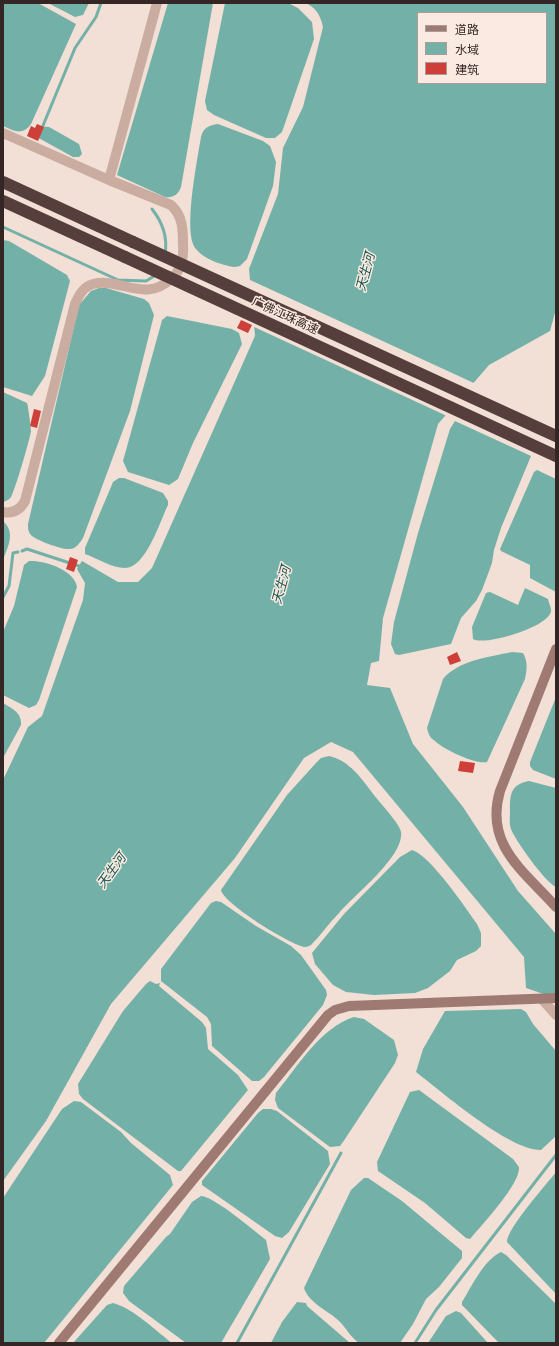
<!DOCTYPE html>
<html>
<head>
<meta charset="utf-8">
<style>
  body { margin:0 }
  #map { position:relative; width:559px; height:1346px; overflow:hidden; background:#f2dfd5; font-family:"PT Sans","Noto Sans SC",sans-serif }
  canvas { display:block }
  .frame { position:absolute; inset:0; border:4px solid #342624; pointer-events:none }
  .legend { position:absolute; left:417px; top:12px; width:130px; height:72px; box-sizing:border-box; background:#faeae1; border:1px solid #ab9c95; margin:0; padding:5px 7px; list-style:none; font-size:12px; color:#342624 }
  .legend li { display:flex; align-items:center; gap:8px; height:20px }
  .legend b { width:20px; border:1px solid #ab9c95 }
</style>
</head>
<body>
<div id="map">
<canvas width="559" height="1346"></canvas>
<div class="frame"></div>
<ul class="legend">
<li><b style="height:5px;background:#9e7a72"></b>道路</li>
<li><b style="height:11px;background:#73b0a7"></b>水域</li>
<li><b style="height:11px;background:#cd3f38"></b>建筑</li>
</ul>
</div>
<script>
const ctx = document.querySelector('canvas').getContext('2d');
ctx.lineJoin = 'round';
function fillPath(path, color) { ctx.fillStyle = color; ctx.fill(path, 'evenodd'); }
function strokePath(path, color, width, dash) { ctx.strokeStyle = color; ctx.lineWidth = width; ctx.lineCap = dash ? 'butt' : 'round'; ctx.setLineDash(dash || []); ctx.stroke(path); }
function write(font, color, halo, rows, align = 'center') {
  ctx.font = font + ' "PT Sans","Noto Sans SC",sans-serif'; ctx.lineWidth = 3; ctx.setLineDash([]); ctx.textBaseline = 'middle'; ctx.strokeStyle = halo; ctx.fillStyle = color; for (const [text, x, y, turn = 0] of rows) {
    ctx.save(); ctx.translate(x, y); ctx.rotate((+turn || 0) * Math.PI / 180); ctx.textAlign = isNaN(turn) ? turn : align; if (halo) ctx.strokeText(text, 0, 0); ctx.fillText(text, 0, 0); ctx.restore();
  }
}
const water = new Path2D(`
  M3 3H38L76 24 31 124C22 136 15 131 3 126Z
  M48 3H89L83 15 75 17Z
  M168 3H213L181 187C178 195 173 198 165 197L117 175Z
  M225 3H288L298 8 312 22 314 39 282 132 275 138H266L214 115 207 110 205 101Z
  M306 3H556V309L550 331 489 365 438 424 383 618 379 661 371 663 367 685 390 688 413 744 463 807 518 891 556 934V1003L552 997 526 988 524 957 353 752 331 742 304 758 235 858 111 1004 46 1121 3 1181V780L28 727 42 716 83 600 85 583 77 569 82 561 118 582H138L152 568 255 336 249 269 278 194 283 148 303 107 323 27C320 15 317 9 306 3ZM418 13H546V83H418Z
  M218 124 263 141 270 146 276 162 273 186 247 259 240 266 235 267C222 266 198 257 193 244 185 222 197 161 201 137 203 128 209 125 218 124Z
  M39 126 49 127 79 144 82 154 79 157H73L35 136Z
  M3 240 9 241 67 275 70 281 45 376 32 396 3 387Z
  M99 288H106L144 299 149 303 154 315 130 411 83 538C79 544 76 549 69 549 63 550 35 540 31 535 28 532 28 528 28 524L79 305 91 291Z
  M167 316 232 329 239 333 242 344 193 443 178 479 169 485 128 472 123 461 161 324 162 320Z
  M3 392 27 403C28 405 31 428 31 431 30 439 15 490 11 497 9 500 6 501 3 502Z
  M455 421 531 456 501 528 494 550 492 563 482 590 476 601 461 618 451 644 399 655 395 654 391 644 394 622 418 533 450 429Z
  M537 470 556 479V592L530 578V565L501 551 500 549 534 472Z
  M119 478H124L163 493 168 501V505C160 521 146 568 125 568 112 568 97 558 85 554V548L111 487 113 482Z
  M3 521C16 533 8 546 3 560Z
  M29 561C44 560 75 570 77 587L39 700 36 705 29 708 3 695V632L14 606 24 565Z
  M525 588 548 599C549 604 553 610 550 614 543 628 486 646 473 639L472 627 486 593 490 592 518 605Z
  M512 652 523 653C528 662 527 669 525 679L487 762C476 765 443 749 435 741 430 738 428 733 427 728L443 679C459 660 489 657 512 652Z
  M556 697V779L533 770 530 766V762Z
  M3 703C13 709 22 713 21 725L3 758Z
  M329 756C349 760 362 779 374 795 380 803 400 824 401 832 404 857 354 895 339 913 329 923 321 935 311 945 309 946 307 947 305 947 290 945 223 903 221 890L287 795 316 763 321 758Z
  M529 781 556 788V887C545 882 515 840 511 829 509 824 510 818 510 813 510 796 509 785 529 781Z
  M412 850C430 855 465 907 477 924L481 933V946L476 951 457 960 450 971 428 988 415 993 374 995 346 992 333 985 315 964 312 953 344 914 400 857Z
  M216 901 221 902 256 926 291 946 301 955 326 990 327 995 323 1005 264 1077 259 1081H252L212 1046 211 1024 207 1017 161 981V969L211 903Z
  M150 981 156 984 160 983 159 986 202 1022 206 1028 208 1049 238 1075 248 1090 181 1171H178L83 1099 79 1094 78 1084 123 1011 146 984Z
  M521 1009 526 1012 533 1024 556 1051V1136L541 1150C510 1151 442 1092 416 1072L423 1049 445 1011Z
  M354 1017 364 1019 394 1040 398 1055 395 1063 343 1142 340 1146 330 1147 278 1108 275 1100 276 1093C298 1066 320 1028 354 1017Z
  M419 1090 513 1159 519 1167C521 1183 481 1226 470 1239L466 1238 425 1203 378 1171 377 1162 410 1092Z
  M74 1101 81 1102 121 1132 131 1143 170 1175 173 1185 44 1343H3V1198L62 1109Z
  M263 1109H271L277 1111 328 1151 330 1164 289 1232 282 1238 275 1236 202 1185V1181L258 1113Z
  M556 1172V1294L507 1242C507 1228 546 1185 556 1172Z
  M364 1178H368L402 1201 462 1251V1258L439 1287 426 1299 413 1324 400 1343H359C350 1337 346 1327 338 1320 327 1310 309 1303 304 1288L351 1190Z
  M201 1196C215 1197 253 1230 266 1240L270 1259 221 1343H186L129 1301 123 1293 124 1286 166 1237 170 1234 192 1202Z
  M501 1252 506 1255 556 1304V1343H499L462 1305V1302C472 1286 483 1261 501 1252Z
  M297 1302 306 1303 307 1306 350 1343H271L282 1322Z
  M113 1303C133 1308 156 1331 172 1343H73L107 1305Z
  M456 1311 461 1313 488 1343H428L446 1316Z`);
const pier = new Path2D(`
  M248 279 476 384 447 416 252 326Z`);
const stream = new Path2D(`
  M42 128 75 48 96 17 101 3
  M152 209C163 223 168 237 165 254
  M3 227 118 280 146 281 156 275
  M22 551 27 549 82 567
  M3 597 9 586 13 553 18 552
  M237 1343 341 1153
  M415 1343 436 1310 556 1155`);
const building = new Path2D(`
  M37 124 44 127 38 141 27 136 31 126 35 128Z
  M241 320 252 325 248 333 237 328Z
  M34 409 41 411 37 428 30 426Z
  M70 557 78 560 74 572 66 569Z
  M457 652 461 661 450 665 447 657Z
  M460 761 475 763 473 773 458 771Z`);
const street = new Path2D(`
  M3 133 109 180 171 205C183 216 183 230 183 245 184 257 181 270 172 278 145 304 121 277 93 284 83 287 79 295 75 304L25 501C20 510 13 514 3 512
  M109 180 157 3
  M542 999 556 1015`);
const secondary = new Path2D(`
  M556 649 500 791C484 845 524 871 556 907
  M59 1343 328 1015 335 1010 349 1006 556 998`);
const highway = new Path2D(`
  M3 182 133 242
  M3 201 125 257`);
const highwayBridge = new Path2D(`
  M133 242 556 436
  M125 257 556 456`);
const streetNames = [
  ["广佛江珠高速",285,316,25]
];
const waterNames = [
  ["天生河",366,272,-75],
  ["天生河",282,585,-75],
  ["天生河",112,871,-54]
];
fillPath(water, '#73b0a7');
fillPath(pier, '#f2dfd5');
strokePath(stream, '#73b0a7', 3);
fillPath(building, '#cd3f38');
strokePath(street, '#caaca1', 10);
strokePath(secondary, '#9e7a72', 10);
strokePath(highway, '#553e3b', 12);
strokePath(highwayBridge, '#553e3b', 12);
write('12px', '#342624', '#faeae1', streetNames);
write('italic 13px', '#18574f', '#faeae1', waterNames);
</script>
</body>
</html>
